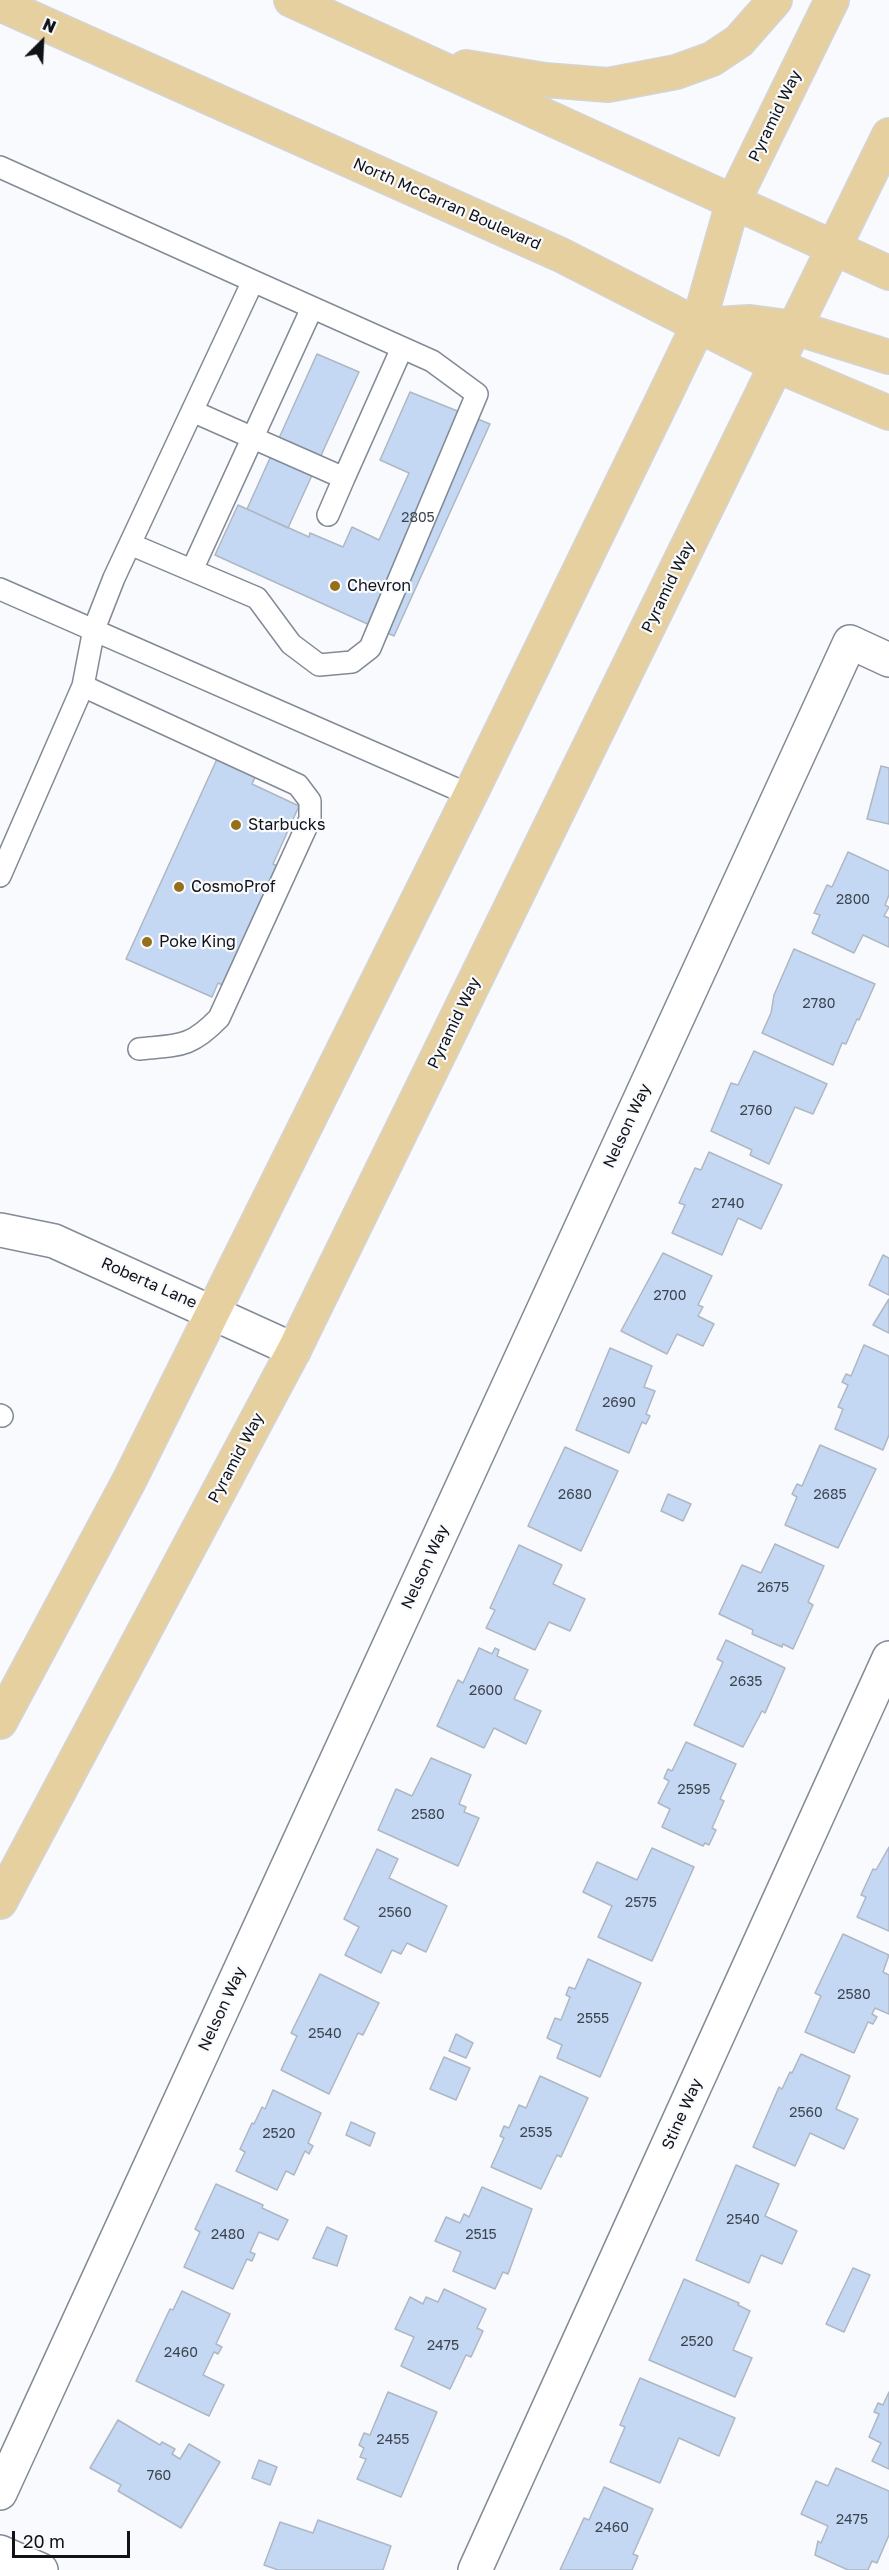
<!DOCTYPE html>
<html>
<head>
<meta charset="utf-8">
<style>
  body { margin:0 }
  #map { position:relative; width:889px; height:2570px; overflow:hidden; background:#f9fafd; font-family:"Golos Text",sans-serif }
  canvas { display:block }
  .north { position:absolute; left:12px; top:12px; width:60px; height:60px; -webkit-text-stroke:4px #f9fafd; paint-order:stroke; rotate:24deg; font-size:16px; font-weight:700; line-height:24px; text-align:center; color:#0f1217 }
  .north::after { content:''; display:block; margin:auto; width:21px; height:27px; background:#0f1217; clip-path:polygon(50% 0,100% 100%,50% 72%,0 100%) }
  .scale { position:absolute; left:12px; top:2531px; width:118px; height:27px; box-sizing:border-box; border:3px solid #0f1217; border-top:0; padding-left:8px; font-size:18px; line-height:21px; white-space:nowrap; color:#0f1217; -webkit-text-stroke:4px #f9fafd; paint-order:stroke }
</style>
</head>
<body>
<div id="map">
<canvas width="889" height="2570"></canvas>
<div class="north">N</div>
<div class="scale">20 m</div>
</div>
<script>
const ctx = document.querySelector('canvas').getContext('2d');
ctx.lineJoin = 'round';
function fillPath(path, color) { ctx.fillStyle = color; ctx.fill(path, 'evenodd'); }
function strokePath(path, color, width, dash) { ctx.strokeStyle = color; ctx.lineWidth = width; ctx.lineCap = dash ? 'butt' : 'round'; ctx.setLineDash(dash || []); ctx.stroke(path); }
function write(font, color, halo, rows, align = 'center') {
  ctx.font = font + ' "Golos Text",sans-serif'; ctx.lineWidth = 4.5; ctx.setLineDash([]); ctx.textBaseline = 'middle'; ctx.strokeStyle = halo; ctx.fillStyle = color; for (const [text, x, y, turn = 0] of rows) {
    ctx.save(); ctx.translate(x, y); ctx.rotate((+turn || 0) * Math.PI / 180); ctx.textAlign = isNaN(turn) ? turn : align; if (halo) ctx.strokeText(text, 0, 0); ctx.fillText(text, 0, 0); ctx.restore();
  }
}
const building = new Path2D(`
  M317 354 359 372 288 528 247 509Z
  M410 392 490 424 394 636 215 555 238 505 309 537 310 533 343 547 352 527 379 540 409 473 380 460Z
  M217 759 256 775 252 784 299 806 273 864 279 867 225 986 218 983 212 997 126 959Z
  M881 766 889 768V824L867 819Z
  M848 852 889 871V895L885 905 889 907 884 916 889 918V947L863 935 854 953 812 933 820 915 814 913 827 885 832 887Z
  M794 949 875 984 859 1020 857 1019 846 1044 842 1043 833 1065 762 1033 771 1013 774 995Z
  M754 1051 827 1084 813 1114 795 1107 769 1164 750 1155 752 1150 711 1131 731 1083 738 1085Z
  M709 1152 782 1185 761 1229 738 1218 722 1255 672 1233 685 1205 679 1203 695 1168 701 1170Z
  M663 1253 712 1276 698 1305 703 1307 698 1316 714 1324 703 1346 677 1334 667 1354 621 1331Z
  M883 1255 889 1258V1295L869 1285Z
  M889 1299V1333L873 1325Z
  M864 1345 889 1356V1435L883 1450 835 1429 843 1409 838 1407 848 1385 842 1382 846 1374 851 1376Z
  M610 1348 652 1366 644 1387 655 1391 646 1414 650 1416 646 1424 642 1422 629 1453 576 1430Z
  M820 1445 876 1469 838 1548 785 1525 797 1497 792 1494 797 1484 802 1486Z
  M565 1447 618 1471 581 1551 528 1526Z
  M668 1494 691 1504 683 1521 661 1511Z
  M775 1544 824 1566 808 1602 813 1605 793 1649 783 1644 782 1647 752 1634 753 1630 719 1614 742 1565 761 1573Z
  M519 1545 562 1565 553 1584 585 1599 570 1631 549 1622 535 1650 486 1628 495 1610 490 1608Z
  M726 1640 785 1668 765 1713 762 1711 743 1747 694 1725 723 1662 717 1659Z
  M479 1648 492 1654 495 1648 499 1650 497 1656 528 1670 514 1699 541 1711 526 1744 494 1728 484 1748 437 1726 458 1680 463 1683Z
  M686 1742 736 1764 720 1799 724 1801 712 1828 716 1830 709 1845 705 1843 703 1846 662 1827 670 1809 658 1803 669 1781 664 1778 668 1769 672 1771Z
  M431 1758 471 1775 459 1804 466 1807 464 1812 479 1818 458 1866 378 1830 396 1789 412 1796Z
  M889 1847V1931L857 1917 866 1897 861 1895 873 1869 876 1870Z
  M652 1848 694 1867 652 1961 598 1937 612 1906 583 1892 597 1862 637 1880Z
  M377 1849 398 1859 389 1878 447 1906 426 1952 407 1943 401 1954 392 1950 381 1973 345 1955 359 1927 344 1919Z
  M843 1934 889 1955 883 1972 889 1975V2014L875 2008 872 2014 877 2017 873 2024 868 2022 854 2053 805 2032 821 1996 815 1993Z
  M588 1959 641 1983 600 2077 557 2058 562 2045 547 2038 555 2018 561 2020 570 1997 566 1995 569 1987 575 1989Z
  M320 1974 379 2003 363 2035 358 2033 329 2094 281 2070 297 2036 291 2033Z
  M456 2034 473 2043 466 2058 449 2051Z
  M801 2054 850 2076 836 2109 858 2119 844 2149 810 2133 795 2166 753 2147 779 2087 782 2089 790 2072 792 2073Z
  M444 2057 470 2068 456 2100 430 2089Z
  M540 2076 588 2098 561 2157 557 2155 541 2189 491 2167 504 2138 500 2136 504 2126 509 2128 519 2105 526 2108Z
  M273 2090 321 2113 308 2143 313 2146 309 2154 305 2151 294 2175 286 2171 277 2190 236 2171 245 2152 240 2149 252 2123 254 2124 262 2107 265 2109Z
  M351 2122 375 2133 370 2146 346 2135Z
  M736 2165 779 2184 765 2216 797 2231 782 2264 761 2255 749 2283 696 2260Z
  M216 2184 263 2205 262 2208 288 2220 278 2240 259 2232 250 2252 255 2254 252 2261 247 2259 233 2289 184 2267 200 2232 195 2229Z
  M482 2187 532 2209 508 2274 503 2272 495 2289 453 2271 461 2252 435 2241 446 2217 460 2223 464 2214 469 2217Z
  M327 2227 347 2236 337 2266 313 2258Z
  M853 2268 870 2275 844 2332 826 2324Z
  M684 2279 739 2303 738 2305 750 2311 733 2350 752 2358 735 2397 649 2360Z
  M444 2289 486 2309 477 2328 483 2331 471 2357 466 2355 450 2389 401 2366 414 2337 395 2329 410 2297 423 2304 426 2297 438 2302Z
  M182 2291 230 2314 216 2344 222 2347 218 2354 214 2352 203 2375 224 2385 209 2416 136 2381 170 2309 173 2310Z
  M640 2378 735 2418 719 2456 679 2438 660 2483 610 2462 625 2427 620 2425Z
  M388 2392 437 2412 401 2497 357 2479 366 2459 360 2457 364 2448 359 2445 364 2433 370 2435Z
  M889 2392V2469L872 2461 881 2443 869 2437 879 2414 874 2412 878 2403 883 2405Z
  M118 2420 160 2445 162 2442 175 2449 172 2454 180 2459 189 2444 220 2462 181 2528 118 2491 121 2485 90 2468Z
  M259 2460 277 2467 270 2485 252 2478Z
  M836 2468 889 2491V2535L877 2563 872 2561 868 2570H848L815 2555 818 2541 821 2543 828 2526 801 2514 816 2481 828 2486Z
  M604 2487 653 2509 633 2554 638 2556 632 2570H560L584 2518 589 2520Z
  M318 2520 391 2546 383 2570H278L264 2565 280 2522 313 2533Z`);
const service = new Path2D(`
  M0 167 253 281 114 578 94 629 83 686 0 876
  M192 411 344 478 402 348
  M328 515 344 478
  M130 544 257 598 291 644 319 665 352 662 370 648 477 394 432 361 253 281
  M192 570 312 308
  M0 589 470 795
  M83 686 298 785 310 801V819L219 1018C190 1048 179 1045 139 1049
  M0 1415 2 1416`);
const minor = new Path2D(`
  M0 1230 54 1241 294 1350
  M0 2493 850 642 889 660
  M475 2570 889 1658`);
const tertiary = new Path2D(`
  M0 2552 41 2570`);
const primary = new Path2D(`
  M291 0 889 273
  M0 4 561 255 778 366 889 413
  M466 67 545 80 608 85 676 72 712 59 739 41 775 0
  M699 325 750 322 796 328 889 357
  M0 1722 129 1481 470 795 662 401 698 326 733 202 832 0
  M0 1902 294 1350 889 135`);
const markers = [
  [335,586,6,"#957019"],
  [236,825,6,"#957019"],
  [179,887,6,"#957019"],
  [147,942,6,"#957019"]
];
const numberNames = [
  ["2805",418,518],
  ["2800",853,900],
  ["2780",819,1004],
  ["2760",756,1111],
  ["2740",728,1204],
  ["2700",670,1296],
  ["2690",619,1403],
  ["2680",575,1495],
  ["2685",830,1495],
  ["2675",773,1588],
  ["2635",746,1682],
  ["2600",486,1691],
  ["2595",694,1790],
  ["2580",428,1815],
  ["2575",641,1903],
  ["2560",395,1913],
  ["2580",854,1995],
  ["2555",593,2019],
  ["2540",325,2034],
  ["2560",806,2113],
  ["2535",536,2133],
  ["2520",279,2134],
  ["2540",743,2220],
  ["2480",228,2235],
  ["2515",481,2235],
  ["2520",697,2342],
  ["2475",443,2346],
  ["2460",181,2353],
  ["2455",393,2440],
  ["760",159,2476],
  ["2475",852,2520],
  ["2460",612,2528]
];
const streetNames = [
  ["Pyramid Way",775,116,-64],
  ["North McCarran Boulevard",447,204,24],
  ["Pyramid Way",668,587,-64],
  ["Pyramid Way",454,1023,-64],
  ["Nelson Way",627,1126,-65],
  ["Roberta Lane",149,1283,24],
  ["Pyramid Way",236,1458,-62],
  ["Nelson Way",425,1567,-65],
  ["Nelson Way",222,2009,-65],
  ["Stine Way",682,2114,-66]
];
const poiNames = [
  ["Chevron",347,586],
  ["Starbucks",248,825],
  ["CosmoProf",191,887],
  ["Poke King",159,942]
];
fillPath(building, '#c4d8f4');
strokePath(building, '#aeb7c3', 1.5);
strokePath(service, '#828a96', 24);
strokePath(minor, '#828a96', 36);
strokePath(tertiary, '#828a96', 36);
strokePath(primary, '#d4d4d5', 36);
strokePath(service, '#fff', 21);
strokePath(minor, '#fff', 33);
strokePath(tertiary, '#fff', 33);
strokePath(primary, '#e7d09f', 33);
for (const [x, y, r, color] of markers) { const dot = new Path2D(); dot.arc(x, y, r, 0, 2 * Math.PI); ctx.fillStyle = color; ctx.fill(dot); strokePath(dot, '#f9fafd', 2); }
write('14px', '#3c444e', null, numberNames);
write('16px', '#0f1217', '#f9fafd', streetNames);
write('16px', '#0f1217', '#f9fafd', poiNames, 'left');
</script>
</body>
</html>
